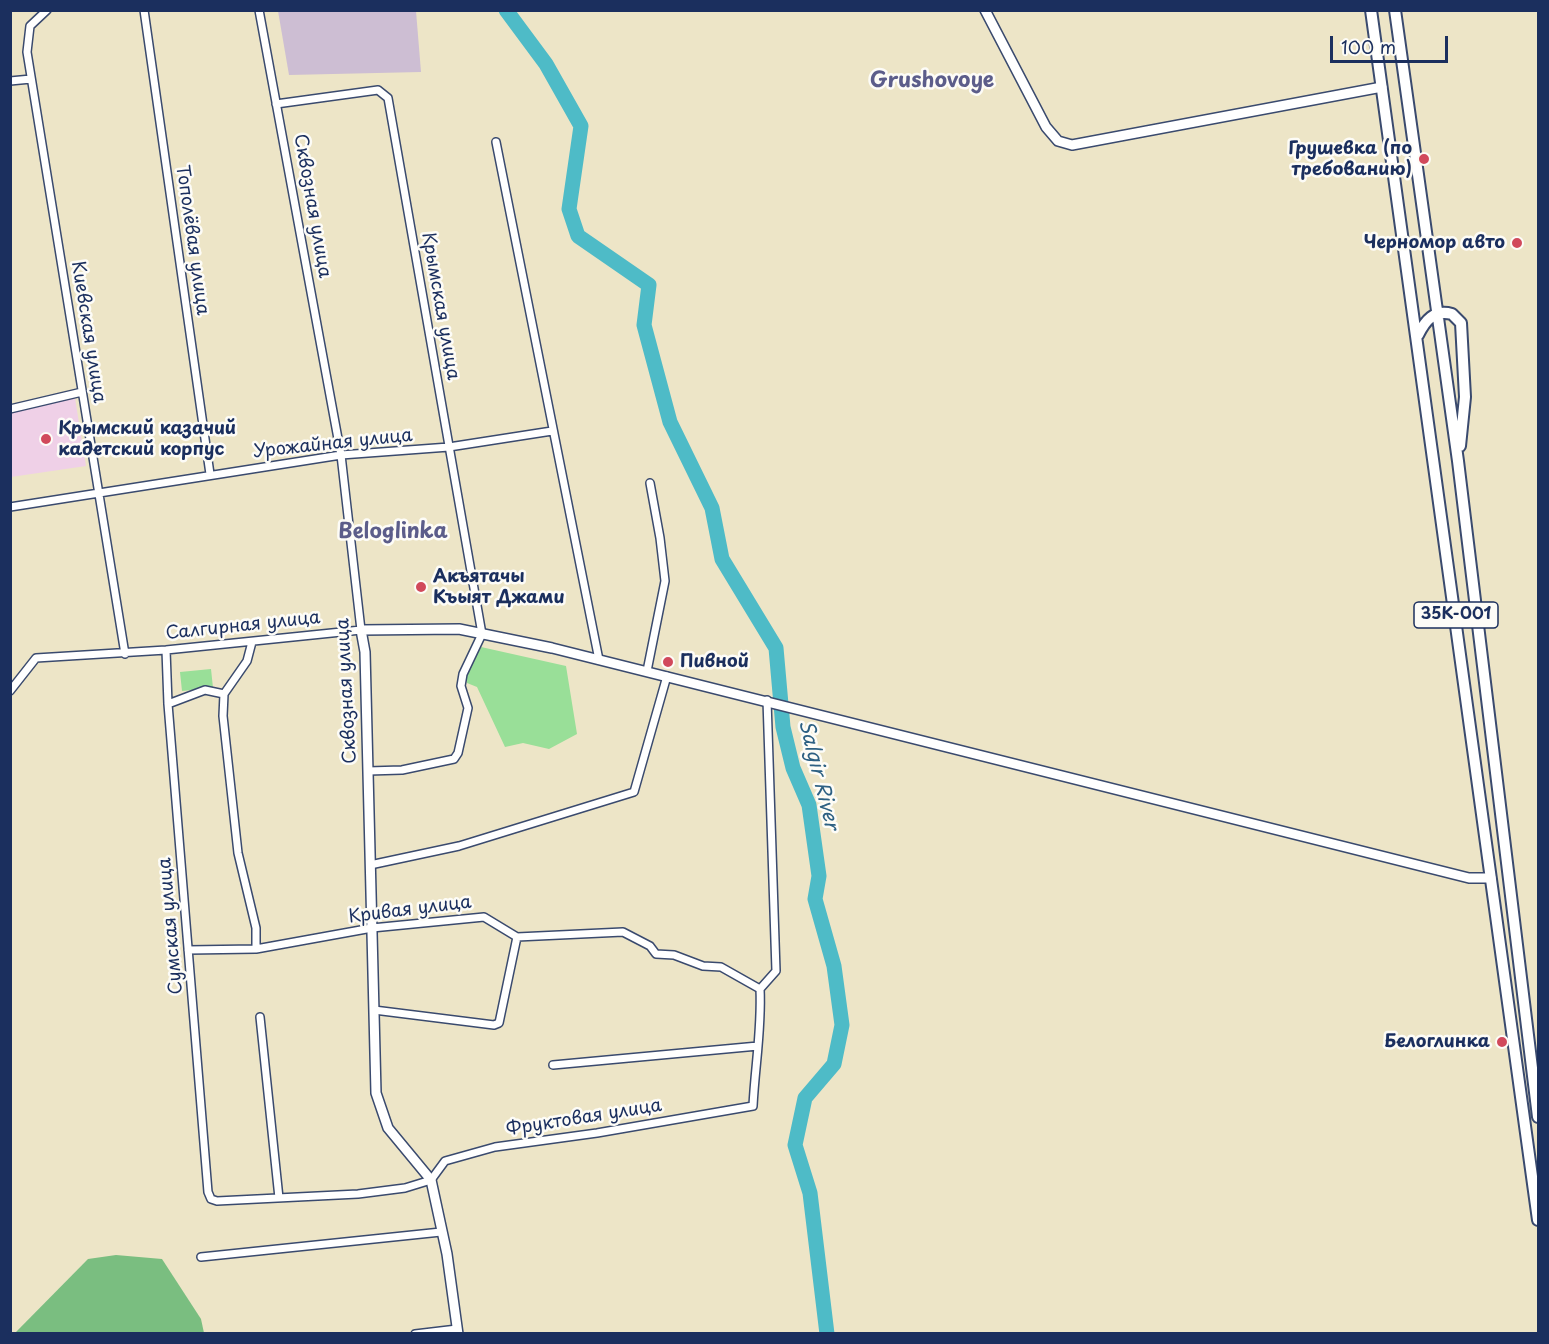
<!DOCTYPE html>
<html>
<head>
<meta charset="utf-8">
<style>
  body { margin:0 }
  #map { position:relative; width:1549px; height:1344px; overflow:hidden; background:#ede5c7; font-family:"Playpen Sans",sans-serif }
  canvas { display:block }
  .frame { position:absolute; inset:0; border:12px solid #1b2f5e; pointer-events:none }
  .scale { position:absolute; left:1330px; top:36px; width:118px; height:27px; box-sizing:border-box; border:3px solid #1b2f5e; border-top:0; padding-left:8px; font-size:18px; line-height:21px; white-space:nowrap; color:#1b2f5e; -webkit-text-stroke:4px #fdfcf7; paint-order:stroke }
</style>
</head>
<body>
<div id="map">
<canvas width="1549" height="1344"></canvas>
<div class="frame"></div>
<div class="scale">100 m</div>
</div>
<script>
const ctx = document.querySelector('canvas').getContext('2d');
ctx.lineJoin = 'round';
function fillPath(path, color) { ctx.fillStyle = color; ctx.fill(path, 'evenodd'); }
function strokePath(path, color, width, dash) { ctx.strokeStyle = color; ctx.lineWidth = width; ctx.lineCap = dash ? 'butt' : 'round'; ctx.setLineDash(dash || []); ctx.stroke(path); }
function write(font, color, halo, rows, align = 'center') {
  ctx.font = font + ' "Playpen Sans",sans-serif'; ctx.lineWidth = 5; ctx.setLineDash([]); ctx.textBaseline = 'middle'; ctx.strokeStyle = halo; ctx.fillStyle = color; for (const [text, x, y, turn = 0] of rows) {
    ctx.save(); ctx.translate(x, y); ctx.rotate((+turn || 0) * Math.PI / 180); ctx.textAlign = isNaN(turn) ? turn : align; if (halo) ctx.strokeText(text, 0, 0); ctx.fillText(text, 0, 0); ctx.restore();
  }
}
const built = new Path2D(`
  M75 398 86 466 11 477V413Z`);
const industrial = new Path2D(`
  M278 11H416L421 72 289 75Z`);
const green = new Path2D(`
  M481 647 566 666 577 734 549 749 523 743 505 747 477 687 467 683 465 675Z
  M211 669 213 688 182 691 180 672Z`);
const forest = new Path2D(`
  M116 1255 162 1259 201 1319 204 1333H15L88 1259Z`);
const river = new Path2D(`
  M506 10 546 64 581 126 569 209 578 236 649 285 644 325 670 422 712 508 722 559 776 648 783 727 793 768 809 805 819 876 815 899 834 966 842 1025 834 1064 805 1098 795 1145 810 1193 827 1334`);
const street = new Path2D(`
  M47 10 30 26 27 52 125 654
  M144 10 210 474
  M10 81 31 79
  M276 104 378 90 388 98 482 634 463 674 461 686 468 708 458 753 454 759 402 770 368 771
  M496 142 599 660
  M10 409 82 392
  M10 507 341 455 449 447 552 431
  M252 642 247 661 224 694 223 716 238 853 256 928V949
  M166 650 168 704 208 1192 211 1199 217 1201 358 1194 405 1188 431 1180 445 1161 495 1147 597 1133 753 1106C755 1066 762 1028 760 989L776 971 767 700
  M647 671 665 581 660 538 650 483
  M10 691 36 658 166 650 361 630 341 455 259 10
  M168 704 205 690 224 694
  M370 865 459 846 634 792 667 676
  M188 950 256 949 372 928 484 917 517 937 623 932 650 946 656 954 674 955 703 966 721 967 760 989
  M374 1010 494 1025 499 1023 517 937
  M260 1017 279 1198
  M553 1065 758 1046
  M201 1257 441 1232
  M415 1334 457 1329`);
const secondary = new Path2D(`
  M985 10 1046 127 1058 141 1072 145 1382 87
  M458 1334 447 1254 431 1180 388 1128 376 1093 365 652 361 630 459 629 552 648 1469 878H1491`);
const primary = new Path2D(`
  M1371 10 1538 1220
  M1395 10 1458 461 1538 1117
  M1418 335C1425 321 1434 309 1452 314L1461 323 1465 397 1460 446`);
const markers = [
  [1424,159,6,"#d1495b"],
  [1517,243,6,"#d1495b"],
  [46,439,6,"#d1495b"],
  [421,587,6,"#d1495b"],
  [668,662,6,"#d1495b"],
  [1502,1042,6,"#d1495b"]
];
const shields = [
  [1456,615,84]
];
const shieldNames = [
  ["35К-001",1456,615]
];
const poiNames = [
  ["Грушевка (по",1412,149],
  ["требованию)",1412,170],
  ["Черномор авто",1505,243],
  ["Крымский казачий",58,429,"left"],
  ["кадетский корпус",58,450,"left"],
  ["Акъятачы",433,577,"left"],
  ["Къыят Джами",433,598,"left"],
  ["Пивной",680,662,"left"],
  ["Белоглинка",1490,1042]
];
const streetNames = [
  ["Сквозная улица",312,206,80],
  ["Тополёвая улица",192,240,82],
  ["Крымская улица",440,306,80],
  ["Киевская улица",88,332,81],
  ["Урожайная улица",333,444,-6],
  ["Салгирная улица",243,626,-6],
  ["Сквозная улица",347,691,-93],
  ["Кривая улица",410,910,-7],
  ["Сумская улица",171,926,-95],
  ["Фруктовая улица",584,1118,-9]
];
const waterNames = [
  ["Salgir River",818,775,76]
];
const quarterNames = [
  ["Grushovoye",932,81],
  ["Beloglinka",393,532]
];
fillPath(built, '#efd0e7');
fillPath(industrial, '#cdbed3');
fillPath(green, '#99df98');
fillPath(forest, '#7abe80');
strokePath(river, '#4ebbc7', 15);
strokePath(street, '#3a4a6e', 10);
strokePath(secondary, '#3a4a6e', 12);
strokePath(primary, '#3a4a6e', 14);
strokePath(street, '#fff', 7);
strokePath(secondary, '#fff', 9);
strokePath(primary, '#fff', 10);
for (const [x, y, r, color] of markers) { const dot = new Path2D(); dot.arc(x, y, r, 0, 2 * Math.PI); ctx.fillStyle = color; ctx.fill(dot); strokePath(dot, '#fdfcf7', 2); }
for (const [x, y, w] of shields) { const box = new Path2D(); box.roundRect(x - w / 2, y - 13, w, 26, 4.5); ctx.fillStyle = '#fdfcf7'; ctx.fill(box); strokePath(box, '#1b2f5e', 1.5); }
write('bold 16px', '#1b2f5e', null, shieldNames);
write('bold 18px', '#1b2f5e', '#fdfcf7', poiNames, 'right');
write('18px', '#1b2f5e', '#fdfcf7', streetNames);
write('italic 20px', '#2d6083', '#fdfcf7', waterNames);
write('bold 21px', '#5c5d8a', '#fdfcf7', quarterNames);
</script>
</body>
</html>
